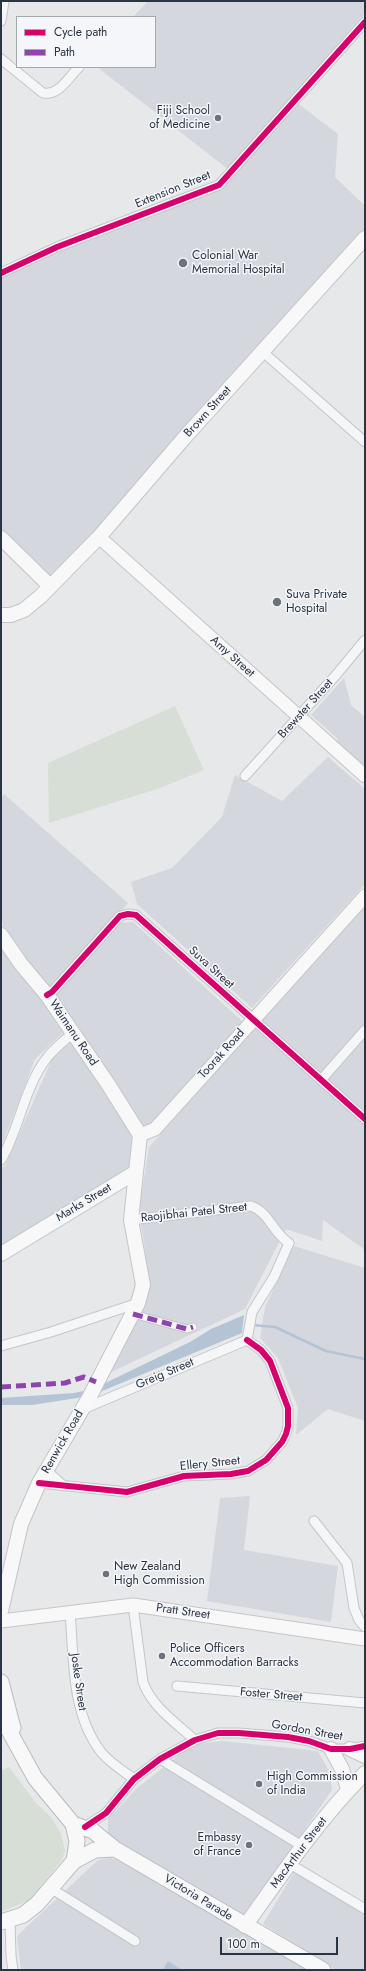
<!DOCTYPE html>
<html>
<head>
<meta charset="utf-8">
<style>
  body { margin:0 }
  #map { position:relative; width:366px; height:1971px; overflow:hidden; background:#e6e8ea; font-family:Jost,sans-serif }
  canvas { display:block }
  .frame { position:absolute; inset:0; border:2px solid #2b3445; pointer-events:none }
  .legend { position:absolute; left:16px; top:16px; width:140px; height:52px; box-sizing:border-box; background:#f4f6f9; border:1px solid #a4a8b1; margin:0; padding:5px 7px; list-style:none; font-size:12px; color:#2b3445 }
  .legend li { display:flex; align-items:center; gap:8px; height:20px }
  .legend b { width:20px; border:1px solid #a4a8b1 }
  .scale { position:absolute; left:220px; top:1937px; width:118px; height:18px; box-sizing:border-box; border:2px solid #2b3445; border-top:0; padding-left:5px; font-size:12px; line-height:14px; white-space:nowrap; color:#2b3445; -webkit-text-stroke:3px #f4f6f9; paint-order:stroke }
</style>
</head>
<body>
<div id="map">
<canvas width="366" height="1971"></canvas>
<div class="frame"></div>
<ul class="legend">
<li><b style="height:5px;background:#d6006c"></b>Cycle path</li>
<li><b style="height:5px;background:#8e44ad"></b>Path</li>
</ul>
<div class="scale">100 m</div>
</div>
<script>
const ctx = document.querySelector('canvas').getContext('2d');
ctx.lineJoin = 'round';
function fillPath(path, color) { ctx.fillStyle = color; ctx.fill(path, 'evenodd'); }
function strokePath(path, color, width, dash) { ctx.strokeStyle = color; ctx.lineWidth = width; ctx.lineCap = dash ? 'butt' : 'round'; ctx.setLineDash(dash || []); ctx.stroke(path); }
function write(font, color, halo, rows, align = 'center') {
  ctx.font = font + ' Jost,sans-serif'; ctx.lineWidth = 3; ctx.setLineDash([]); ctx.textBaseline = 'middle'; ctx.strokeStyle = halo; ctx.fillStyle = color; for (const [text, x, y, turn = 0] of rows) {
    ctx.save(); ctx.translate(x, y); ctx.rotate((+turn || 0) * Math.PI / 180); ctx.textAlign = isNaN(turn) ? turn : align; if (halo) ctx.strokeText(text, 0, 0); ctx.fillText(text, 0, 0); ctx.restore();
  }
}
const built = new Path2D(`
  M148 1H365V13L229 170 97 67H155V17H133Z
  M296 102 338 134 335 177 365 206V231L57 578 46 583 1 533V277L59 250 220 188Z
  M344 678 351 705 365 717V770L335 743 338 739 311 715Z
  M328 757 365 789V884L252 1008 137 904 131 882 172 868 222 817 235 775 282 801Z
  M4 794 128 903 52 992 4 933 1 913V799Z
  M365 903V1118L256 1022Z
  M133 922 242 1021 203 1073 160 1120 140 1130 51 996 119 923Z
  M1 939 67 1029 35 1059 1 1147Z
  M255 1028 365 1125V1250L323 1220 322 1241 286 1229 245 1309 109 1373 150 1284 139 1210 149 1147Z
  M74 1039 137 1143 130 1167 1 1246V1168L5 1166 52 1059Z
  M294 1246 365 1268V1421L328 1409 296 1435 298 1408 278 1358 260 1338 265 1307Z
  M250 1496 244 1550 338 1566 331 1622 207 1601 220 1498Z
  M222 1741 318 1751 330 1773 332 1790 243 1919 108 1839V1819L136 1789 192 1745Z
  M110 1858 131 1864 309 1970H21L17 1936 98 1860Z
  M295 1871 365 1912V1970H336L263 1924Z`);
const green = new Path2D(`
  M175 706 204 770 160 788 49 823 48 763Z
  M9 1767 36 1803 51 1817 61 1834 65 1851 61 1861 30 1900 1 1912V1771Z`);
const water = new Path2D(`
  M244 1315 242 1333 90 1396 32 1405H1V1398L74 1393 93 1389 190 1342 211 1329Z
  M168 1961 182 1970H163Z`);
const stream = new Path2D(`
  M252 1325 275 1327 326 1351 365 1359`);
const pedestrian = new Path2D(`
  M133 1314 187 1329 193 1327`);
const minor = new Path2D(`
  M1 21 4 1
  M1 59 43 93C59 96 68 78 79 67
  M1 273 57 247 219 185 365 22
  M263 352 365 442
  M245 776 336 675 365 640
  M47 995 52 992 120 916 128 914 136 915 365 1119
  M321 1080 365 1030
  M1 1160C19 1130 24 1088 46 1059 53 1049 64 1041 73 1033
  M131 1220 251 1206C269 1212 273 1233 289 1243L274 1277 252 1312 247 1340
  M1 1346 51 1332 138 1303
  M83 1409 247 1340
  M47 1471 64 1486
  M39 1483 127 1492 184 1476 231 1474 248 1471 266 1460 282 1442 286 1434 288 1426V1408L270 1361 261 1350 247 1340
  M314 1521 347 1563 354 1608 359 1620 365 1627
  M133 1605 143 1682C152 1707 175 1722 195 1740
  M70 1612C74 1659 71 1713 101 1752 110 1763 123 1771 134 1779
  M177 1686 365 1703
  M160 1759 302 1846
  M85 1827 106 1813 134 1779 160 1759 195 1740 218 1733H239L288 1737 309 1741 331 1749H350L365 1746
  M290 1864 365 1909
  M52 1889 135 1941
  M10 1920 11 1956 13 1970`);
const secondary = new Path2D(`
  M99 537 365 776
  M140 1135 155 1129 365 896
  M1 1621 133 1605 365 1639`);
const primary = new Path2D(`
  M1 538 50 586
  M1 615H11L24 610 41 596 99 537 185 437 365 238
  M1 935 21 964 47 995 108 1084 140 1135 136 1172 1 1254
  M1 1611 21 1524 39 1483 90 1396 138 1303 143 1285 131 1220 136 1172
  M331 1749 342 1769 348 1789
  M350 1749 365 1756
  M245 1926C283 1873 319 1819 365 1773`);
const trunk = new Path2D(`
  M1 1682 13 1728
  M1 1716 35 1778 73 1824 77 1841 74 1861
  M73 1824 93 1831 115 1849 323 1970
  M1 1922 23 1915 37 1904 74 1861 95 1850 115 1849`);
const quiet = new Path2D(`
  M133 1314 187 1329 193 1327
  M1 1387 65 1383 84 1377 96 1382`);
const cycleway = new Path2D(`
  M1 273 57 247 219 185 365 22
  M47 995 52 992 120 916 128 914 136 915 365 1119
  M39 1483 127 1492 184 1476 231 1474 248 1471 266 1460 282 1442 286 1434 288 1426V1408L270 1361 261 1350 247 1340
  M85 1827 106 1813 134 1779 160 1759 195 1740 218 1733H239L288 1737 309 1741 331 1749H350L365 1746`);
const markers = [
  [218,118,4,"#6c737f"],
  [183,263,5,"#6c737f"],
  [277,602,5,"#6c737f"],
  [106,1574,4,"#6c737f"],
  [162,1656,4,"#6c737f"],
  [259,1784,4,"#6c737f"],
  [249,1845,4,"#6c737f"]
];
const poiNames = [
  ["Fiji School",210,111,"right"],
  ["of Medicine",210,125,"right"],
  ["Colonial War",192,256],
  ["Memorial Hospital",192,270],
  ["Suva Private",286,595],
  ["Hospital",286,609],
  ["New Zealand",114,1567],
  ["High Commission",114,1581],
  ["Police Officers",170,1649],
  ["Accommodation Barracks",170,1663],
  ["High Commission",267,1777],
  ["of India",267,1791],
  ["Embassy",241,1838,"right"],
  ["of France",241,1852,"right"]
];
const streetNames = [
  ["Extension Street",173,190,-22],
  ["Brown Street",208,412,-48],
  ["Amy Street",232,657,42],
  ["Brewster Street",306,709,-48],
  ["Suva Street",211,968,42],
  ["Waimanu Road",73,1033,56],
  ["Toorak Road",222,1054,-48],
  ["Marks Street",84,1203,-31],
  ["Raojibhai Patel Street",194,1213,-6],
  ["Greig Street",165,1374,-23],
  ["Renwick Road",63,1442,-60],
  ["Ellery Street",210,1464,-6],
  ["Pratt Street",183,1612,8],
  ["Joske Street",78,1682,82],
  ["Foster Street",271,1695,5],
  ["Gordon Street",307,1731,10],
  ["MacArthur Street",299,1853,-53],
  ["Victoria Parade",198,1898,31]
];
fillPath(built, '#d4d7dd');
fillPath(green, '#d6ded6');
fillPath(water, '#b4c4d5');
strokePath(stream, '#b4c4d5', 2.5);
strokePath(pedestrian, '#c4c6c8', 9);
strokePath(minor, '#c4c6c8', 11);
strokePath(secondary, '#c4c6c8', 15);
strokePath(primary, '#c2c5c8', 16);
strokePath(trunk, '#b8bbbf', 17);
strokePath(pedestrian, '#f5f6f7', 7);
strokePath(minor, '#f5f6f7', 9);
strokePath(secondary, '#f8f8f8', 13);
strokePath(primary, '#f8f8f8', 14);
strokePath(trunk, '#f8f8f8', 15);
strokePath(quiet, '#8e44ad', 5, [10, 5]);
strokePath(cycleway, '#d6006c', 6);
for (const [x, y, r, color] of markers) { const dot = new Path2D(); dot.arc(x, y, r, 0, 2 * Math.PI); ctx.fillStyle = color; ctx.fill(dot); strokePath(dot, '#f4f6f9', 1.5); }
write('12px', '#2b3445', '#f4f6f9', poiNames, 'left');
write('12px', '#2b3445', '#f4f6f9', streetNames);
</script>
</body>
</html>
